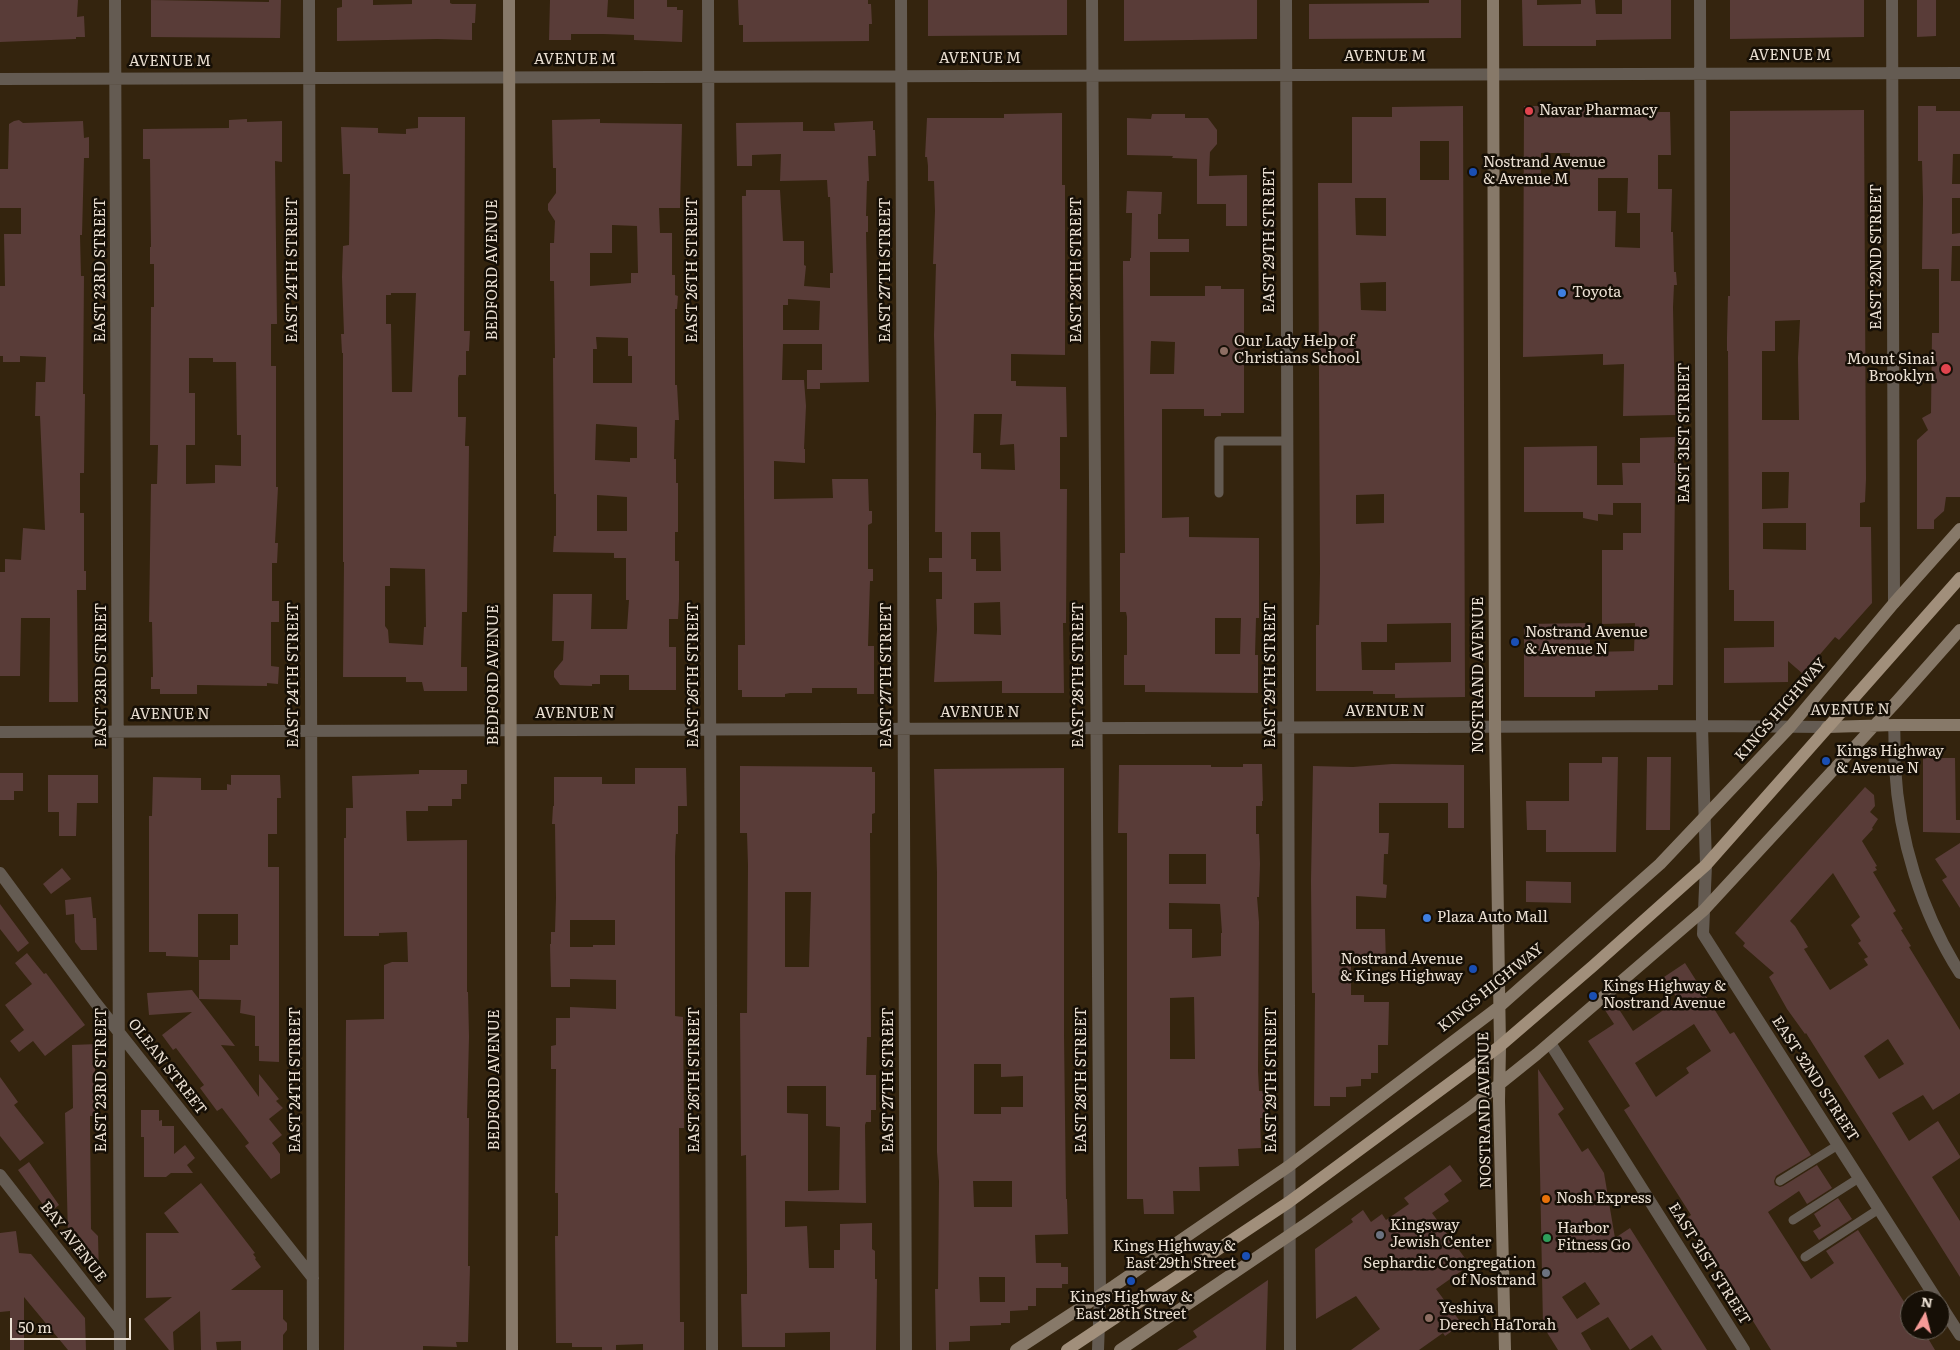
<!DOCTYPE html>
<html>
<head>
<meta charset="utf-8">
<style>
  body { margin:0 }
  #map { position:relative; width:1960px; height:1350px; overflow:hidden; background:#34240e; font-family:Literata,serif }
  canvas { display:block }
  .north { position:absolute; left:1900px; top:1290px; width:50px; height:50px; box-sizing:border-box; background:#160f06; border:1px solid #6b6258; border-radius:50%; rotate:8deg; font-size:14px; font-weight:700; line-height:20px; text-align:center; color:#eadfd2 }
  .north::after { content:''; display:block; margin:auto; width:18px; height:22px; background:#f59b97; clip-path:polygon(50% 0,100% 100%,50% 72%,0 100%) }
  .scale { position:absolute; left:10px; top:1318px; width:121px; height:22px; box-sizing:border-box; border:2px solid #eadfd2; border-top:0; padding-left:6px; font-size:15px; line-height:18px; white-space:nowrap; color:#eadfd2; -webkit-text-stroke:4px #160f06; paint-order:stroke }
</style>
</head>
<body>
<div id="map">
<canvas width="1960" height="1350"></canvas>
<div class="north">N</div>
<div class="scale">50 m</div>
</div>
<script>
const ctx = document.querySelector('canvas').getContext('2d');
ctx.lineJoin = 'round';
function fillPath(path, color) { ctx.fillStyle = color; ctx.fill(path, 'evenodd'); }
function strokePath(path, color, width, dash) { ctx.strokeStyle = color; ctx.lineWidth = width; ctx.lineCap = dash ? 'butt' : 'round'; ctx.setLineDash(dash || []); ctx.stroke(path); }
function write(font, color, halo, rows, align = 'center') {
  ctx.font = font + ' Literata,serif'; ctx.lineWidth = 5; ctx.setLineDash([]); ctx.textBaseline = 'middle'; ctx.strokeStyle = halo; ctx.fillStyle = color; for (const [text, x, y, turn = 0] of rows) {
    ctx.save(); ctx.translate(x, y); ctx.rotate((+turn || 0) * Math.PI / 180); ctx.textAlign = isNaN(turn) ? turn : align; if (halo) ctx.strokeText(text, 0, 0); ctx.fillText(text, 0, 0); ctx.restore();
  }
}
const building = new Path2D(`
  M0 0H78L77 17 84 16 85 37H76V39L0 42Z
  M151 0 269 2V0H281L280 38 151 37Z
  M342 0H373V5L412 4V0H450V3L452 4H476L475 23H472V40L437 39 337 41V8L342 7Z
  M550 0H608L607 17 634 19V0H667V7H677V10H683L682 42 634 40V35L603 34H571V40H549Z
  M738 0H868V4H871L872 24H869V41L743 42V25H739Z
  M928 0H1067V35L928 36Z
  M1124 0H1257V39L1124 41Z
  M1429 0H1461V38L1309 39V4L1429 3Z
  M1522 0H1537V5L1581 4V0H1595L1596 14H1622V0H1671V39L1596 40V46H1523Z
  M1730 0H1864V37L1730 39Z
  M1917 0H1936V36L1917 37Z
  M1463 106 1465 697 1395 698V694H1373V691H1316V625H1319L1320 573 1318 183H1352V117H1392V107ZM1420 141H1449V180H1420ZM1355 198H1386V236L1356 235ZM1386 282V311L1361 310 1360 283ZM1384 494V523L1356 524V495ZM1451 623V662L1395 663V670H1362L1361 642H1387V624Z
  M1524 106H1600V112H1670L1671 155H1658V189H1672L1671 232H1673L1674 272H1676L1677 285H1674L1673 307 1675 415 1623 416 1624 364 1603 365V354L1523 357ZM1541 153H1570V180L1541 179ZM1598 178H1628L1627 213H1640V248L1615 247 1616 211H1598Z
  M1918 106H1936V111H1960V154H1953L1952 184H1960V198H1952V234L1960 233V246H1952L1951 281H1960V497H1946L1944 511 1934 520V529H1917V440L1928 430 1922 418 1931 413 1932 333H1939V269H1922L1923 199 1922 161H1918Z
  M1864 110 1866 479 1865 502 1860 503V527H1871L1872 603 1839 640 1835 637 1803 674 1788 661V682L1724 683V648L1774 647V621H1734V590H1729L1728 351H1727V337L1728 296H1730V111ZM1800 320 1798 358 1799 420H1762V351H1775V321ZM1762 472H1789L1788 508 1762 509ZM1763 523H1806V550L1763 549Z
  M1062 113V185H1065V355L1011 354V381H1016V386L1066 387 1067 437H1060V489H1067L1066 623H1063L1064 693H1002V681L934 682 937 629 936 599H942V572H929V558H942V532H935L936 414 934 335 936 264H933L935 211 934 181H928V166L927 157H925L927 118H1004V114ZM974 414H1002L1000 445 1014 444 1015 470 981 469V453H973ZM971 532H1000L1001 571H976V559H971ZM1000 602 1001 635 974 634V603Z
  M1152 114H1185V118H1208L1217 130V144L1210 152 1209 176 1247 175V226H1226V204H1197V159L1172 158 1173 156 1127 155V118L1151 119Z
  M418 117H465L464 331H470L469 351H466V375H459L458 378V417H466L465 446H469L467 612H462L461 667H467V691H424L422 682H406V677H343L344 562H343V353H342L341 334H344L342 277 343 246 349 245 350 174H343L341 127 378 128V133L406 134V129L418 128ZM391 293H416L412 392H392L391 324H386V295H391ZM390 568 425 569 426 627H424L423 645 389 643 388 630 385 626V586H390Z
  M247 119V122L282 121V162L275 161 277 324H271V366H276V487H278L275 543H278L277 563H272V601H279V622H271V666L279 667 278 684 267 683V686L197 685V694H160V689H151V677H153L152 622H149L151 484H157L158 445H150L151 307H154V264H150V247H151L150 159H143V129L229 128V120ZM189 358H213V362H236L237 435H241V466L215 465V483L186 484V445H195V393H189Z
  M600 119V123L682 124 680 208H659L660 233H672V275H675V295L678 296 677 309H675V385H677L679 420H675L674 459H676V483H678V532H675V561H679V600L678 619H669V647H676V690H629V675H600V684H592V686L560 685 554 677V671L563 660 564 641H552L553 594H592L591 629H627L629 600H626V558H614V553L553 552 554 536H556V494H554L553 358H555L554 281H550V243H554L555 221 548 210V204L556 193V168H553L552 120ZM612 225 637 226 638 273H631V283L590 286V253H612ZM596 337 628 338V356H632V383H593V349H597ZM596 424 637 427V458H630V462L595 460ZM597 495 627 497V531H597Z
  M19 120 23 123 83 121 84 138 89 137V158H84L82 235H80L81 276H84L83 394H85L84 473H80V513H84V571H86V590H77L78 702H49L50 618H21L20 676H0V572H5V559L21 560 23 528 45 530 40 416H35L36 382H45L46 357 20 356V362H3V356H0V286H5L4 234H21V208H0V169H8L9 124 14 121Z
  M873 121V130H875L876 156H868L869 181H867L866 216H868V232H866L869 382 820 383V389H807V370H822V344H783L782 380H804L806 406 804 449H805V463L774 461V499L833 498 832 479H868L869 511H872V523L868 525V569H873V581H870L868 646H874V694H857V688H812V693H790L785 694V697H742V690H738V645H745L742 196H746V190H780L783 241H804V265L806 266 804 286 830 288V273H833L830 197H828L827 180 780 181 781 154 752 155V166H737L736 123 803 122V131H835L834 123ZM788 299 820 301 819 330H783V305H788Z
  M1127 191 1162 192 1161 214H1158V239H1189V252H1150V296H1205V286H1221V289H1244V413H1221V416H1204V409H1162V518L1189 517V537L1259 538V618H1256L1255 655H1258V693L1145 692V685H1124V655H1127V617L1126 612H1120V553H1125L1123 273V261H1130V258H1131L1132 213H1126ZM1151 341 1175 342 1174 374H1150ZM1215 618H1241L1240 654H1215Z
  M1675 437 1674 463H1679V480H1675L1673 685H1658V690L1595 691V697H1524V624L1590 623V652L1634 651 1635 623 1602 624V550H1623V533H1641V503H1613V515L1598 514V521L1583 518V512H1524V447L1597 446V485H1623L1622 463H1640V438Z
  M1602 757H1618L1616 852H1546V830H1527L1526 801H1569V763H1602Z
  M1647 757H1671L1670 830H1646Z
  M1923 758H1955L1956 820H1960V833L1923 832Z
  M1243 764H1262L1263 801H1262V806H1256V834H1259L1260 864 1259 897H1257L1259 922 1258 1071 1259 1091H1269V1118H1260L1261 1148 1238 1149 1239 1166 1199 1167 1200 1191H1173L1174 1214H1144L1143 1199H1127V833H1118L1119 765H1211V767H1243ZM1169 854H1206V884H1169ZM1169 903 1220 904 1222 933H1221V956L1192 958V929H1169ZM1194 997 1195 1059H1170V998Z
  M1392 764 1464 765V828H1448V803H1379V833H1389L1388 854H1384L1383 884 1387 885 1386 898 1356 896V929H1385L1386 964H1351V995H1364V1002H1389L1388 1045H1378V1073H1371V1079H1361V1086L1346 1087V1097H1330V1106H1314L1315 993H1312L1311 881 1313 766 1353 767Z
  M740 766 872 767V772H875V813L872 814V833H870L871 1037H867L866 1075H876V1110H871V1122H866L865 1125 866 1203 785 1201V1227L807 1226 809 1268H834V1250H840V1224L872 1223V1249L875 1251V1279H877L876 1350H830V1332L785 1333V1347H742L741 1294H747V1276L746 1155 741 1156 740 1013H747L748 865 747 833H740ZM785 892H811L809 967H785ZM787 1086H826V1126L840 1127 839 1190 808 1191V1114L787 1113Z
  M635 768H686L687 806H678V834H676L675 857V1016L683 1017 684 1128H679L680 1322H684V1350H643V1344L616 1345V1350H602V1347H572V1343H556L555 1236H558V1193H555L556 1069H551V1046L556 1045V1018H570V1007L616 1009V980L570 979V987H551L550 944H551V932H555L556 898 555 824H552L553 806H554V777H602V784H635ZM570 920H615V945H593V947H570Z
  M1064 768V1035L1066 1199H1067L1068 1234 1035 1235 1036 1263H1061V1267H1068V1284H1062V1288H1036V1306H1028V1310L1010 1311V1323H1001V1325L970 1326V1341L949 1342V1350H936L935 1289H938L939 1181 937 1152V873L934 769ZM974 1064H1001V1077L1023 1076V1107H1001V1114H974ZM973 1181H1012V1207H974ZM979 1277H1005V1302H980Z
  M419 770H467V784H461V799H452V806H428V811H406L407 841 467 840V992H468L469 1037 467 1118H469L468 1266H470L468 1342H456L457 1347 423 1346V1350H344L346 1020 384 1019V965L392 962H408L407 932 379 933V936H344V838H346V808H353L352 776 419 774Z
  M0 773H23V791H14V800H0Z
  M48 775H98V803H77L76 836H59V812H48Z
  M231 775H280L281 798H277V834H268V867H279V1062L259 1061V1046H255V1016L240 1013 241 1000 199 999V960H230V945H238V914H198V957L166 956V952H149V816H152L153 777 201 778V790H227V784L231 785Z
  M1865 787 1874 795 1875 806 1870 812 1878 819 1872 828 1873 829 1862 841 1877 866 1875 867 1877 870 1873 872 1896 911 1893 913 1903 929 1901 930 1911 946 1909 947 1960 1030V1093L1933 1110 1923 1095 1892 1113 1909 1141 1938 1121 1960 1156V1158L1932 1177 1960 1221V1277L1806 1033 1805 1034 1787 1009 1769 977 1774 973 1743 946 1745 943 1735 933ZM1833 873 1860 917 1851 925 1861 941 1858 943 1868 957 1864 959 1868 965 1830 990 1804 949 1808 947 1795 926 1790 921ZM1888 1039 1904 1064 1879 1079 1864 1056Z
  M1960 843V908L1942 880 1947 877 1935 859Z
  M62 868 71 879 51 894 43 884Z
  M1526 881 1571 882V903L1526 902Z
  M91 897 93 918H96L97 950H81L75 942 74 914 66 915 65 900Z
  M0 904 29 943 18 952 0 929Z
  M27 953 44 974 46 973 85 1025 45 1056 33 1041 19 1052 10 1041 24 1030 5 1005 32 984 15 963Z
  M1685 963 1730 1034 1734 1032 1811 1155 1776 1176 1774 1181 1775 1185 1780 1187 1783 1186 1817 1165 1832 1188 1807 1204 1799 1191 1768 1212 1798 1259 1811 1279 1834 1263 1826 1251 1858 1230 1910 1311V1330H1923L1935 1350H1771L1688 1217 1691 1215 1624 1110 1630 1106 1588 1041 1614 1024 1603 1007 1613 1000 1633 1031 1678 1000 1664 977ZM1694 1024 1711 1051 1686 1068 1689 1073 1656 1097 1635 1063Z
  M192 990 235 1046 221 1045 259 1097V1074L279 1099 276 1101 283 1108 269 1119 282 1135 272 1143 280 1154V1173L271 1179 245 1146 249 1143 222 1108 217 1111 200 1088 204 1085 176 1048 173 1050 162 1035 192 1012 149 1015 147 993Z
  M97 1044V1060H95V1116H90L91 1229 98 1236 99 1275 68 1237 65 1113 73 1108 72 1045Z
  M1538 1069 1564 1109 1558 1114 1582 1152 1588 1148 1604 1173 1615 1238 1630 1228 1707 1350H1662L1652 1335 1630 1350 1608 1317 1581 1333 1591 1350H1558L1543 1326ZM1585 1282 1600 1304 1577 1319 1562 1297Z
  M0 1077 18 1102 14 1105 44 1143 20 1161 0 1136Z
  M141 1110H159V1121L162 1120V1126H174V1154L185 1145 195 1158 187 1165 193 1173H171L166 1177H144V1137H141Z
  M29 1162 59 1205 49 1213 18 1170Z
  M1450 1165 1462 1181 1444 1194 1449 1201 1432 1213 1470 1265 1436 1289 1462 1324 1445 1336 1443 1333 1419 1350H1351L1380 1329 1356 1296 1316 1319 1315 1249 1353 1222 1351 1219 1363 1210 1371 1222 1382 1214 1386 1220 1409 1204 1404 1198Z
  M201 1183 255 1253 253 1254 256 1258 255 1259 261 1267 231 1290H283V1319L287 1323V1330L283 1335V1350H241V1341L216 1342 217 1350H201L200 1311 173 1332 174 1350H169L144 1319 172 1297 146 1298V1233H179L164 1213Z
  M1838 1198 1852 1219 1819 1240 1813 1231 1821 1226 1814 1214Z
  M16 1231 19 1253 31 1254 85 1318 86 1350H68L24 1297V1350H10V1311L0 1312V1233Z
  M1268 1280 1266 1350H1177L1197 1337 1193 1331Z`);
const lane = new Path2D(`
  M1219 493V441H1287
  M1780 1181 1838 1145
  M1793 1220 1859 1178
  M1805 1257 1879 1209`);
const street = new Path2D(`
  M115 0 120 1350
  M309 0 313 1350
  M708 0 712 1350
  M901 0 906 1350
  M1092 0 1100 1295 1098 1350
  M1286 0 1290 1350
  M1700 0 1702 726 1706 865 1703 934 1937 1300
  M1892 0 1894 603
  M0 79 1960 73
  M1894 725C1895 739 1894 753 1895 767 1899 839 1921 912 1960 973
  M0 732 1702 726 1827 727
  M0 873 95 1002 313 1278
  M1550 1043 1744 1350
  M0 1175 120 1329
  M1940 1304 1960 1335`);
const secondary = new Path2D(`
  M509 0 512 1350
  M1493 0 1495 727 1500 1046 1499 1101 1505 1350
  M1827 727 1894 725H1960
  M1016 1350 1114 1286 1289 1166 1500 1006 1660 864 1790 727 1894 603 1960 529
  M1120 1350 1306 1224 1471 1107 1537 1054 1704 910 1897 701 1960 630`);
const primary = new Path2D(`
  M1067 1350 1289 1202 1500 1046 1593 966 1706 865 1960 578`);
const markers = [
  [1529,111,5,"#e0444e"],
  [1473,172,5,"#1a4fb4"],
  [1562,293,5,"#3f7fe0"],
  [1224,351,5,"#8d6e63"],
  [1946,369,6,"#e0444e"],
  [1515,642,5,"#1a4fb4"],
  [1826,761,5,"#1a4fb4"],
  [1427,918,5,"#3f7fe0"],
  [1473,969,5,"#1a4fb4"],
  [1593,996,5,"#1a4fb4"],
  [1546,1199,5,"#e8710a"],
  [1380,1235,5,"#6b7280"],
  [1547,1238,5,"#2e9e5b"],
  [1246,1256,5,"#1a4fb4"],
  [1546,1273,5,"#6b7280"],
  [1131,1281,5,"#1a4fb4"],
  [1429,1318,5,"#8d6e63"]
];
const streetNames = [
  ["AVENUE M",1790,56],
  ["AVENUE M",1385,57],
  ["AVENUE M",980,59],
  ["AVENUE M",575,60],
  ["AVENUE M",170,62],
  ["EAST 29TH STREET",1270,240,-90],
  ["EAST 32ND STREET",1877,257,-90],
  ["EAST 23RD STREET",101,270,-90],
  ["EAST 24TH STREET",293,270,-90],
  ["BEDFORD AVENUE",493,270,-90],
  ["EAST 26TH STREET",693,270,-90],
  ["EAST 27TH STREET",886,270,-90],
  ["EAST 28TH STREET",1077,270,-90],
  ["EAST 31ST STREET",1685,433,-90],
  ["EAST 23RD STREET",102,675,-90],
  ["EAST 24TH STREET",294,675,-90],
  ["BEDFORD AVENUE",494,675,-90],
  ["EAST 26TH STREET",694,675,-90],
  ["EAST 27TH STREET",887,675,-90],
  ["EAST 28TH STREET",1079,675,-90],
  ["EAST 29TH STREET",1271,675,-90],
  ["NOSTRAND AVENUE",1479,675,-90],
  ["KINGS HIGHWAY",1781,710,-49],
  ["AVENUE N",1850,710,-1],
  ["AVENUE N",1385,712],
  ["AVENUE N",980,713],
  ["AVENUE N",575,714],
  ["AVENUE N",170,715],
  ["KINGS HIGHWAY",1491,988,-39],
  ["OLEAN STREET",167,1067,52],
  ["EAST 32ND STREET",1815,1079,57],
  ["EAST 23RD STREET",102,1080,-90],
  ["EAST 24TH STREET",296,1080,-90],
  ["BEDFORD AVENUE",495,1080,-90],
  ["EAST 26TH STREET",695,1080,-90],
  ["EAST 27TH STREET",889,1080,-90],
  ["EAST 28TH STREET",1082,1080,-90],
  ["EAST 29TH STREET",1272,1080,-90],
  ["NOSTRAND AVENUE",1485,1110,-91],
  ["BAY AVENUE",73,1242,52],
  ["EAST 31ST STREET",1709,1264,58]
];
const poiNames = [
  ["Navar Pharmacy",1539,111],
  ["Nostrand Avenue",1483,163],
  ["& Avenue M",1483,180],
  ["Toyota",1572,293],
  ["Our Lady Help of",1234,342],
  ["Christians School",1234,359],
  ["Mount Sinai",1935,360,"right"],
  ["Brooklyn",1935,377,"right"],
  ["Nostrand Avenue",1525,633],
  ["& Avenue N",1525,650],
  ["Kings Highway",1836,752],
  ["& Avenue N",1836,769],
  ["Plaza Auto Mall",1437,918],
  ["Nostrand Avenue",1463,960,"right"],
  ["& Kings Highway",1463,977,"right"],
  ["Kings Highway &",1603,987],
  ["Nostrand Avenue",1603,1004],
  ["Nosh Express",1556,1199],
  ["Kingsway",1390,1226],
  ["Jewish Center",1390,1243],
  ["Harbor",1557,1229],
  ["Fitness Go",1557,1246],
  ["Kings Highway &",1236,1247,"right"],
  ["East 29th Street",1236,1264,"right"],
  ["Sephardic Congregation",1536,1264,"right"],
  ["of Nostrand",1536,1281,"right"],
  ["Kings Highway &",1131,1298,"center"],
  ["East 28th Street",1131,1315,"center"],
  ["Yeshiva",1439,1309],
  ["Derech HaTorah",1439,1326]
];
fillPath(building, '#593c38');
strokePath(lane, '#645b52', 9);
strokePath(street, '#645b52', 12);
strokePath(secondary, '#877969', 12);
strokePath(primary, '#a18f7b', 12);
for (const [x, y, r, color] of markers) { const dot = new Path2D(); dot.arc(x, y, r, 0, 2 * Math.PI); ctx.fillStyle = color; ctx.fill(dot); strokePath(dot, '#160f06', 2); }
write('15px', '#eadfd2', '#160f06', streetNames);
write('15px', '#eadfd2', '#160f06', poiNames, 'left');
</script>
</body>
</html>
